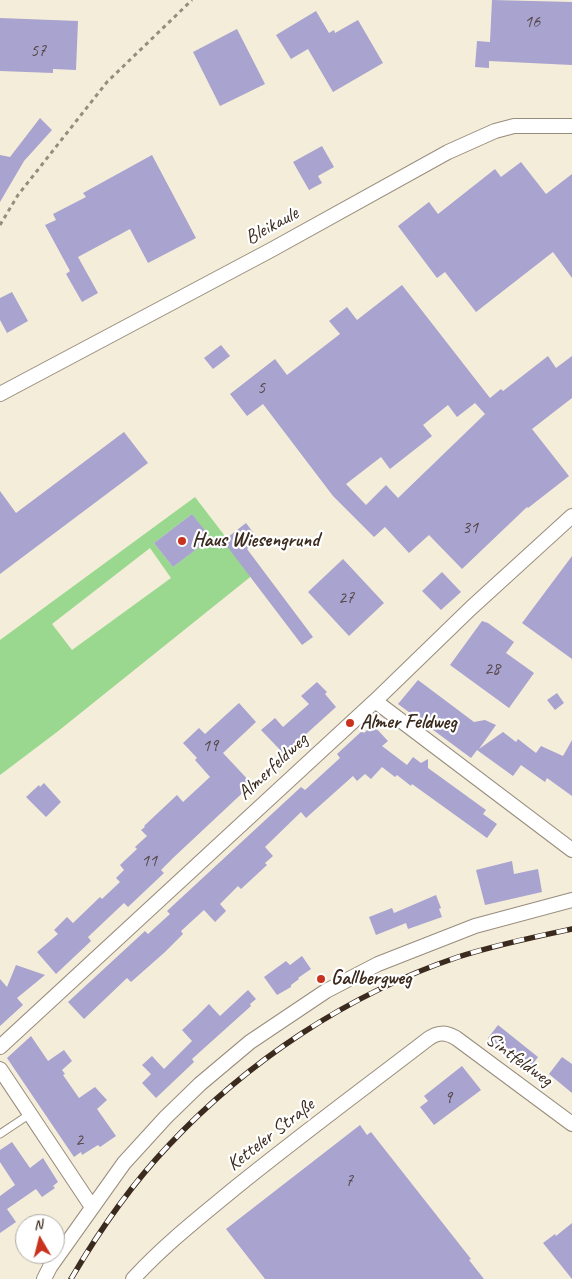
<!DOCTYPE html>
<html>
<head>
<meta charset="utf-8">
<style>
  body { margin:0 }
  #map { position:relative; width:572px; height:1279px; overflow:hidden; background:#f4edda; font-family:Caveat,sans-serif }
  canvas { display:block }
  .north { position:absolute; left:15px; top:1214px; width:50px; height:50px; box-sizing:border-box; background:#fff; border:1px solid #b1aaa5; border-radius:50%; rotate:352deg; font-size:14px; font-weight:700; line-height:20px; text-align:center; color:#3b2a1e }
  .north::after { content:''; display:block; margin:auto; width:18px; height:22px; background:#c8321e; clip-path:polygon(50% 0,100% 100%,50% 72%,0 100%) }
</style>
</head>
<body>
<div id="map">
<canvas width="572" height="1279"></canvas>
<div class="north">N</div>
</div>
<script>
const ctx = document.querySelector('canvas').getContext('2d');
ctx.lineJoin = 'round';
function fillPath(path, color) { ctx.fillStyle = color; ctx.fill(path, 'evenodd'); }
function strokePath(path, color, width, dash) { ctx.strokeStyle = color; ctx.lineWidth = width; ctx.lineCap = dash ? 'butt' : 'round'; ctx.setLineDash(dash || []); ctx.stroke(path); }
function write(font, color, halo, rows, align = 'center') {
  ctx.font = font + ' Caveat,sans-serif'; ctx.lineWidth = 4.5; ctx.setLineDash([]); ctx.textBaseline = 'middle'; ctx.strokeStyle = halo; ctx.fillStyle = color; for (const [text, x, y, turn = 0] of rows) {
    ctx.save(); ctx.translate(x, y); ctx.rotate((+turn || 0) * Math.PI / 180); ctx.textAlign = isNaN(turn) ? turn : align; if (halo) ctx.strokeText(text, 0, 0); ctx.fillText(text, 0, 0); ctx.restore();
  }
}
const green = new Path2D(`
  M195 497 254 574 57 732 0 775V640ZM192 514 210 538 173 567 154 543ZM150 548 171 578 72 650 52 624Z`);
const building = new Path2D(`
  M492 0 572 2V65L489 61V68L475 67 477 41 490 42Z
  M316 11 329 33 334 30 335 33 358 20 383 63 333 92 308 49 291 59 276 35Z
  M0 18 78 21 76 70 53 69V73L0 71Z
  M237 29 265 84 220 106 193 52Z
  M40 118 52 130 24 161 0 202V155L10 157Z
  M322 146 334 167 318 176 322 183 309 190 293 162Z
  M152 155 196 238 148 263 130 229 78 257 98 293 82 302 66 274 70 271 45 225 56 220 53 214 86 197 83 193Z
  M521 162 546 194 572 174V278L553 252 476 312 445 272 437 278 398 226 429 202 438 214 495 169 501 177Z
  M402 285 490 398 501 389 503 391 548 356 556 368 572 356V398L532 429 569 476 528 508 527 507 462 569 429 535 409 553 385 527 374 537 333 496 263 404 247 416 230 394 275 359 287 375 340 334 329 321 347 307 357 320ZM475 403 485 414 398 498 386 485 366 505 346 484 381 457 390 469 432 436 423 425 448 405 457 417Z
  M12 292 28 321 7 333 0 320V298Z
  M221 345 230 356 213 369 204 358Z
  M124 432 148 463 0 574V491L16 513Z
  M192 514 211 538 173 567 154 543Z
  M246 523 258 539 247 549 313 637 302 645 223 541Z
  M572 556V659L522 623Z
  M343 559 384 603 349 636 308 592Z
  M442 572 461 592 441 610 422 591Z
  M482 621 488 623 514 642 506 653 534 673 509 708 450 665Z
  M418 680 474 722 485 720 496 725 479 749 503 732 516 742 518 739 536 753 541 746 563 756 572 740V796L547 778 545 782 521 765 513 776 477 750 471 758 398 704Z
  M317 682 327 692 325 694 336 707 284 754 261 730 275 718 283 727 309 704 301 696Z
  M557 693 564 703 555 710 547 700Z
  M239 703 256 722 223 753 252 784 173 858 161 870 164 873 128 907 124 903 88 937 91 941 56 974 37 952 58 934 54 930 67 917 73 923 100 897 102 899 120 882 116 878 124 870 120 865 137 849 135 847 147 836 141 830 145 827 144 826 177 795 183 802 210 777 195 760 197 758 183 743 199 728 205 734Z
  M373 725 388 741 382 746 407 765 413 757 421 763 428 759V768L486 810 483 814 497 824 487 838 412 784 411 786 397 775 395 777 382 767 371 779 365 774 357 781 353 776 306 818 301 812 265 847 273 856 265 863 267 865 241 889 238 886 220 904 226 911 215 922 204 910 181 931 183 934 165 952 131 982 127 978 84 1019 68 1002 145 931 148 934 170 914 167 911 301 787 305 790 340 758 337 754 362 731 364 733Z
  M44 783 61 802 46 817 26 797 39 785 40 787Z
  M512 861 514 874 538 869 542 892 485 905 476 870Z
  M436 895 441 908 439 909 442 917 408 929 406 923 376 935 369 917 392 908 394 913Z
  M302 956 311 969 298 978 299 979 291 985V987L277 995 264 977 286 961 290 965Z
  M16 965 45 975 17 998 23 1005 0 1026V979L7 987Z
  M248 990 256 999 250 1004 251 1006 192 1059 194 1062 156 1098 142 1083 151 1074 142 1065 152 1056 164 1069 192 1041 182 1030 196 1017 209 1004 220 1016Z
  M498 1025 538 1057 529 1069 488 1038Z
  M31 1036 48 1061 64 1050 72 1061 62 1070 65 1074 63 1075 79 1098 95 1087 107 1100 97 1109 116 1136 100 1147 98 1145 82 1155 81 1152 74 1157 7 1058Z
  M562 1057 572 1064V1093L549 1074Z
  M462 1066 481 1090 434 1125 420 1107 428 1101 424 1096Z
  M360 1125 367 1135 371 1132 471 1259 469 1260 484 1279H265L226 1229Z
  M12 1142 30 1168 43 1158 58 1182 53 1186 55 1188 42 1197 36 1189 7 1209 16 1222 0 1233V1196L15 1185 0 1162V1150Z
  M572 1223V1279L543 1243 555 1234 556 1236Z`);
const path = new Path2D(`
  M0 225 18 195 107 82 192 0`);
const lane = new Path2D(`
  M0 1134 30 1114`);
const street = new Path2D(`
  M0 394 271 250 448 152 495 131 514 126H572
  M375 701 572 850
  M0 1047 375 701 471 608 572 516
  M0 1069 92 1207
  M44 1279 50 1267 124 1163 166 1117 200 1084 250 1042 326 991 378 964 475 926 572 900
  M133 1279C164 1245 200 1217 235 1188 298 1137 363 1089 428 1039 438 1032 445 1032 456 1038L572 1124`);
const rail = new Path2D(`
  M71 1279C99 1231 131 1185 169 1145 248 1061 348 994 458 957 495 945 534 937 572 929`);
const markers = [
  [182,541,5,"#c8321e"],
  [350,723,5,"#c8321e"],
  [321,979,5,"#c8321e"]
];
const numberNames = [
  ["16",532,22],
  ["57",38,51],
  ["5",261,388],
  ["31",470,528],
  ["27",346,598],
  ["28",492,669],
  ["19",210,746],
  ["11",149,861],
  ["9",448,1098],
  ["2",79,1140],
  ["7",349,1181]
];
const streetNames = [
  ["Bleikaule",272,226,-29],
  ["Almerfeldweg",273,767,-43],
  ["Sintfeldweg",519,1060,36],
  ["Ketteler Straße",271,1135,-38]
];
const poiNames = [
  ["Haus Wiesengrund",192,541],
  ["Almer Feldweg",360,723],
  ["Gallbergweg",331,979]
];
fillPath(green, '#99d88e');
fillPath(building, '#a8a3cf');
strokePath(lane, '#988c7c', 9);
strokePath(street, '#988c7c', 16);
strokePath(path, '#988c7c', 3, [4, 4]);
strokePath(lane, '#fff', 7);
strokePath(street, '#fff', 14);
strokePath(rail, '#3b2a1e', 5.5);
strokePath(rail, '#fff', 4, [11]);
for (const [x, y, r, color] of markers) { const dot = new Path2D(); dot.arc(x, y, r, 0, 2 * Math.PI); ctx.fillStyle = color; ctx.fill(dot); strokePath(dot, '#fff', 2); }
write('18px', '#56484a', null, numberNames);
write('20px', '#3b2a1e', '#fff', streetNames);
write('bold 20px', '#3b2a1e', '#fff', poiNames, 'left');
</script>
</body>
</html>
